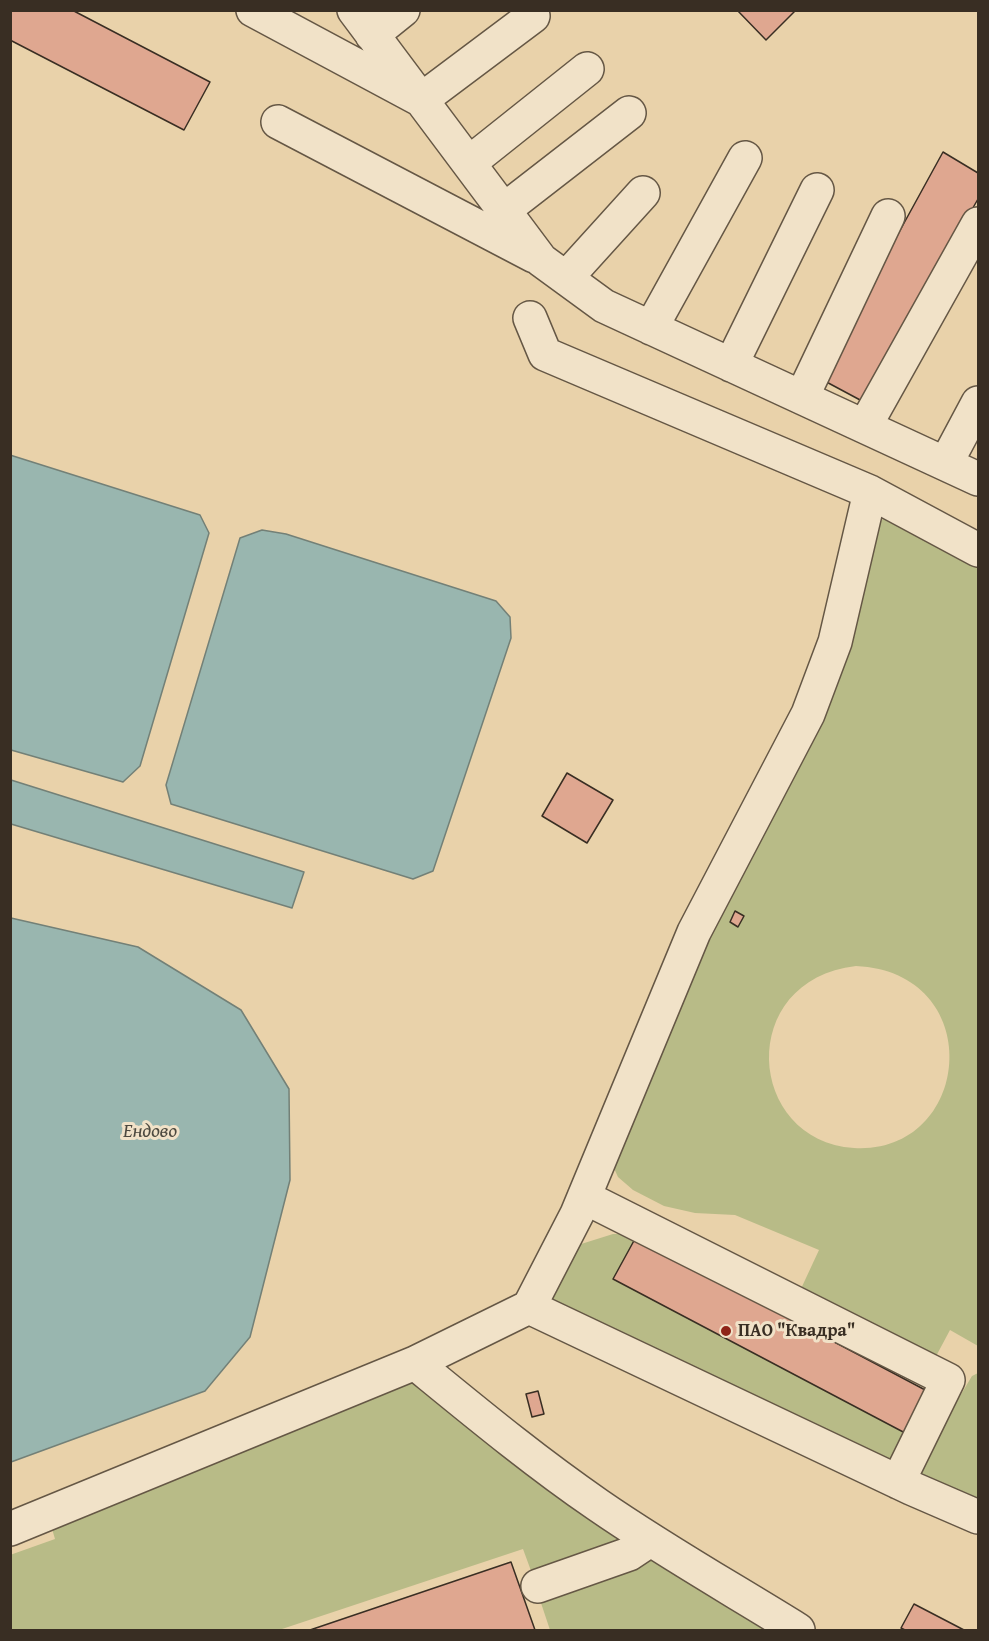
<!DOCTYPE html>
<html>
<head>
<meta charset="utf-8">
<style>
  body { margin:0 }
  #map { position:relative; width:989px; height:1641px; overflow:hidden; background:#e9d2aa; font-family:"Gentium Book Plus",serif }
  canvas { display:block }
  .frame { position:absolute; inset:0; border:12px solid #392e23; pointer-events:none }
</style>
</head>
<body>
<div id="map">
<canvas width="989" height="1641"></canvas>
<div class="frame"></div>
</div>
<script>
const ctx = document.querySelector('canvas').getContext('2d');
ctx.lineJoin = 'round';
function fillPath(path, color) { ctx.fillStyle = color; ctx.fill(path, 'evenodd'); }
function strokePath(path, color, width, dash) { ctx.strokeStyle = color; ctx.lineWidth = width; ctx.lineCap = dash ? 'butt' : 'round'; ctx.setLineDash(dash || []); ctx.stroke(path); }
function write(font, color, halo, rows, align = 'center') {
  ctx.font = font + ' "Gentium Book Plus",serif'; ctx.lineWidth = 6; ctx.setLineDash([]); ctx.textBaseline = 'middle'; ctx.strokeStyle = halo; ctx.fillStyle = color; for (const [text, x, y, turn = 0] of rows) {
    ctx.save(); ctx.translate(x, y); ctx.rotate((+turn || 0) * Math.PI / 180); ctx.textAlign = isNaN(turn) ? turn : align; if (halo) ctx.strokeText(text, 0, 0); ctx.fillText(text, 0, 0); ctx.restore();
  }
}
const green = new Path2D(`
  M891 517 978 564V1346L950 1330 934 1360 799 1293 819 1250 735 1215 695 1213 664 1206 633 1190 618 1177 612 1164 876 526 883 519ZM856 966C989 972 973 1155 854 1148 746 1141 735 980 856 966Z
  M613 1234H625L636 1237 614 1279 907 1434 891 1461 553 1309V1291L578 1245Z
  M415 1373 626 1539 534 1579 523 1549 279 1630H11L10 1555 55 1539 50 1522Z
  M978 1373V1509L921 1482V1461L972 1376Z
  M660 1553 784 1630H550L538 1594Z`);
const water = new Path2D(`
  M10 455 200 515 209 533 140 766 123 782 11 750Z
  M262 530 286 534 496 601 510 617 511 638 433 871 413 879 171 804 166 785 240 538Z
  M11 780 304 872 292 908 11 824Z
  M11 918 138 947 241 1010 289 1089 290 1180 250 1337 205 1391 11 1462Z`);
const building = new Path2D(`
  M10 10H72L210 82 184 130 10 40Z
  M737 10H796L766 40Z
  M943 152 978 173V199L862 401 819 378Z
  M567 773 613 800 587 843 542 816Z
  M735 911 744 916 738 927 730 922Z
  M636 1237 929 1392 907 1434 613 1279Z
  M538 1391 544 1414 532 1417 526 1394Z
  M511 1562 535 1630H310Z
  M914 1604 964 1630H905L901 1628Z`);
const minor = new Path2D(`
  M253 10 421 100 533 16
  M354 10 541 260 604 306 978 479
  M372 35 403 10
  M278 122 534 256
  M469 163 587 69
  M504 210 629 113
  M566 278 643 193
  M530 318 545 354 870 492 978 550
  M651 328 745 158
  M731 365 817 190
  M802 397 888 216
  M865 426 978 224
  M946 463 978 403
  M584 1197 948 1380 898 1482
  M529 1307 577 1214 694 932 808 714 835 642 870 492
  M415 1363 529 1307 911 1488 978 1517
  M10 1529 415 1363C475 1412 534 1461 598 1505 663 1550 732 1589 798 1630
  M538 1586 629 1554 650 1540`);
const markers = [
  [726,1331,6,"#8f2418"]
];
const poiNames = [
  ["ПАО \"Квадра\"",738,1331]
];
const waterNames = [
  ["Ендово",150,1132]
];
fillPath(green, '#b8bb87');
fillPath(water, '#99b6af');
strokePath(water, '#738077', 1.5);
fillPath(building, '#dfa790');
strokePath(building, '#392e23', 1.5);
strokePath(minor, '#655745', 36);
strokePath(minor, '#f1e2c8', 33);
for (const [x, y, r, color] of markers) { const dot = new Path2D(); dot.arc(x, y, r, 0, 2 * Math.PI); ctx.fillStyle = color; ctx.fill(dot); strokePath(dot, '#f1e2c8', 2); }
write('bold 18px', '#392e23', '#f1e2c8', poiNames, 'left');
write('italic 20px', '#4c493f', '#f1e2c8', waterNames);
</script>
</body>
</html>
